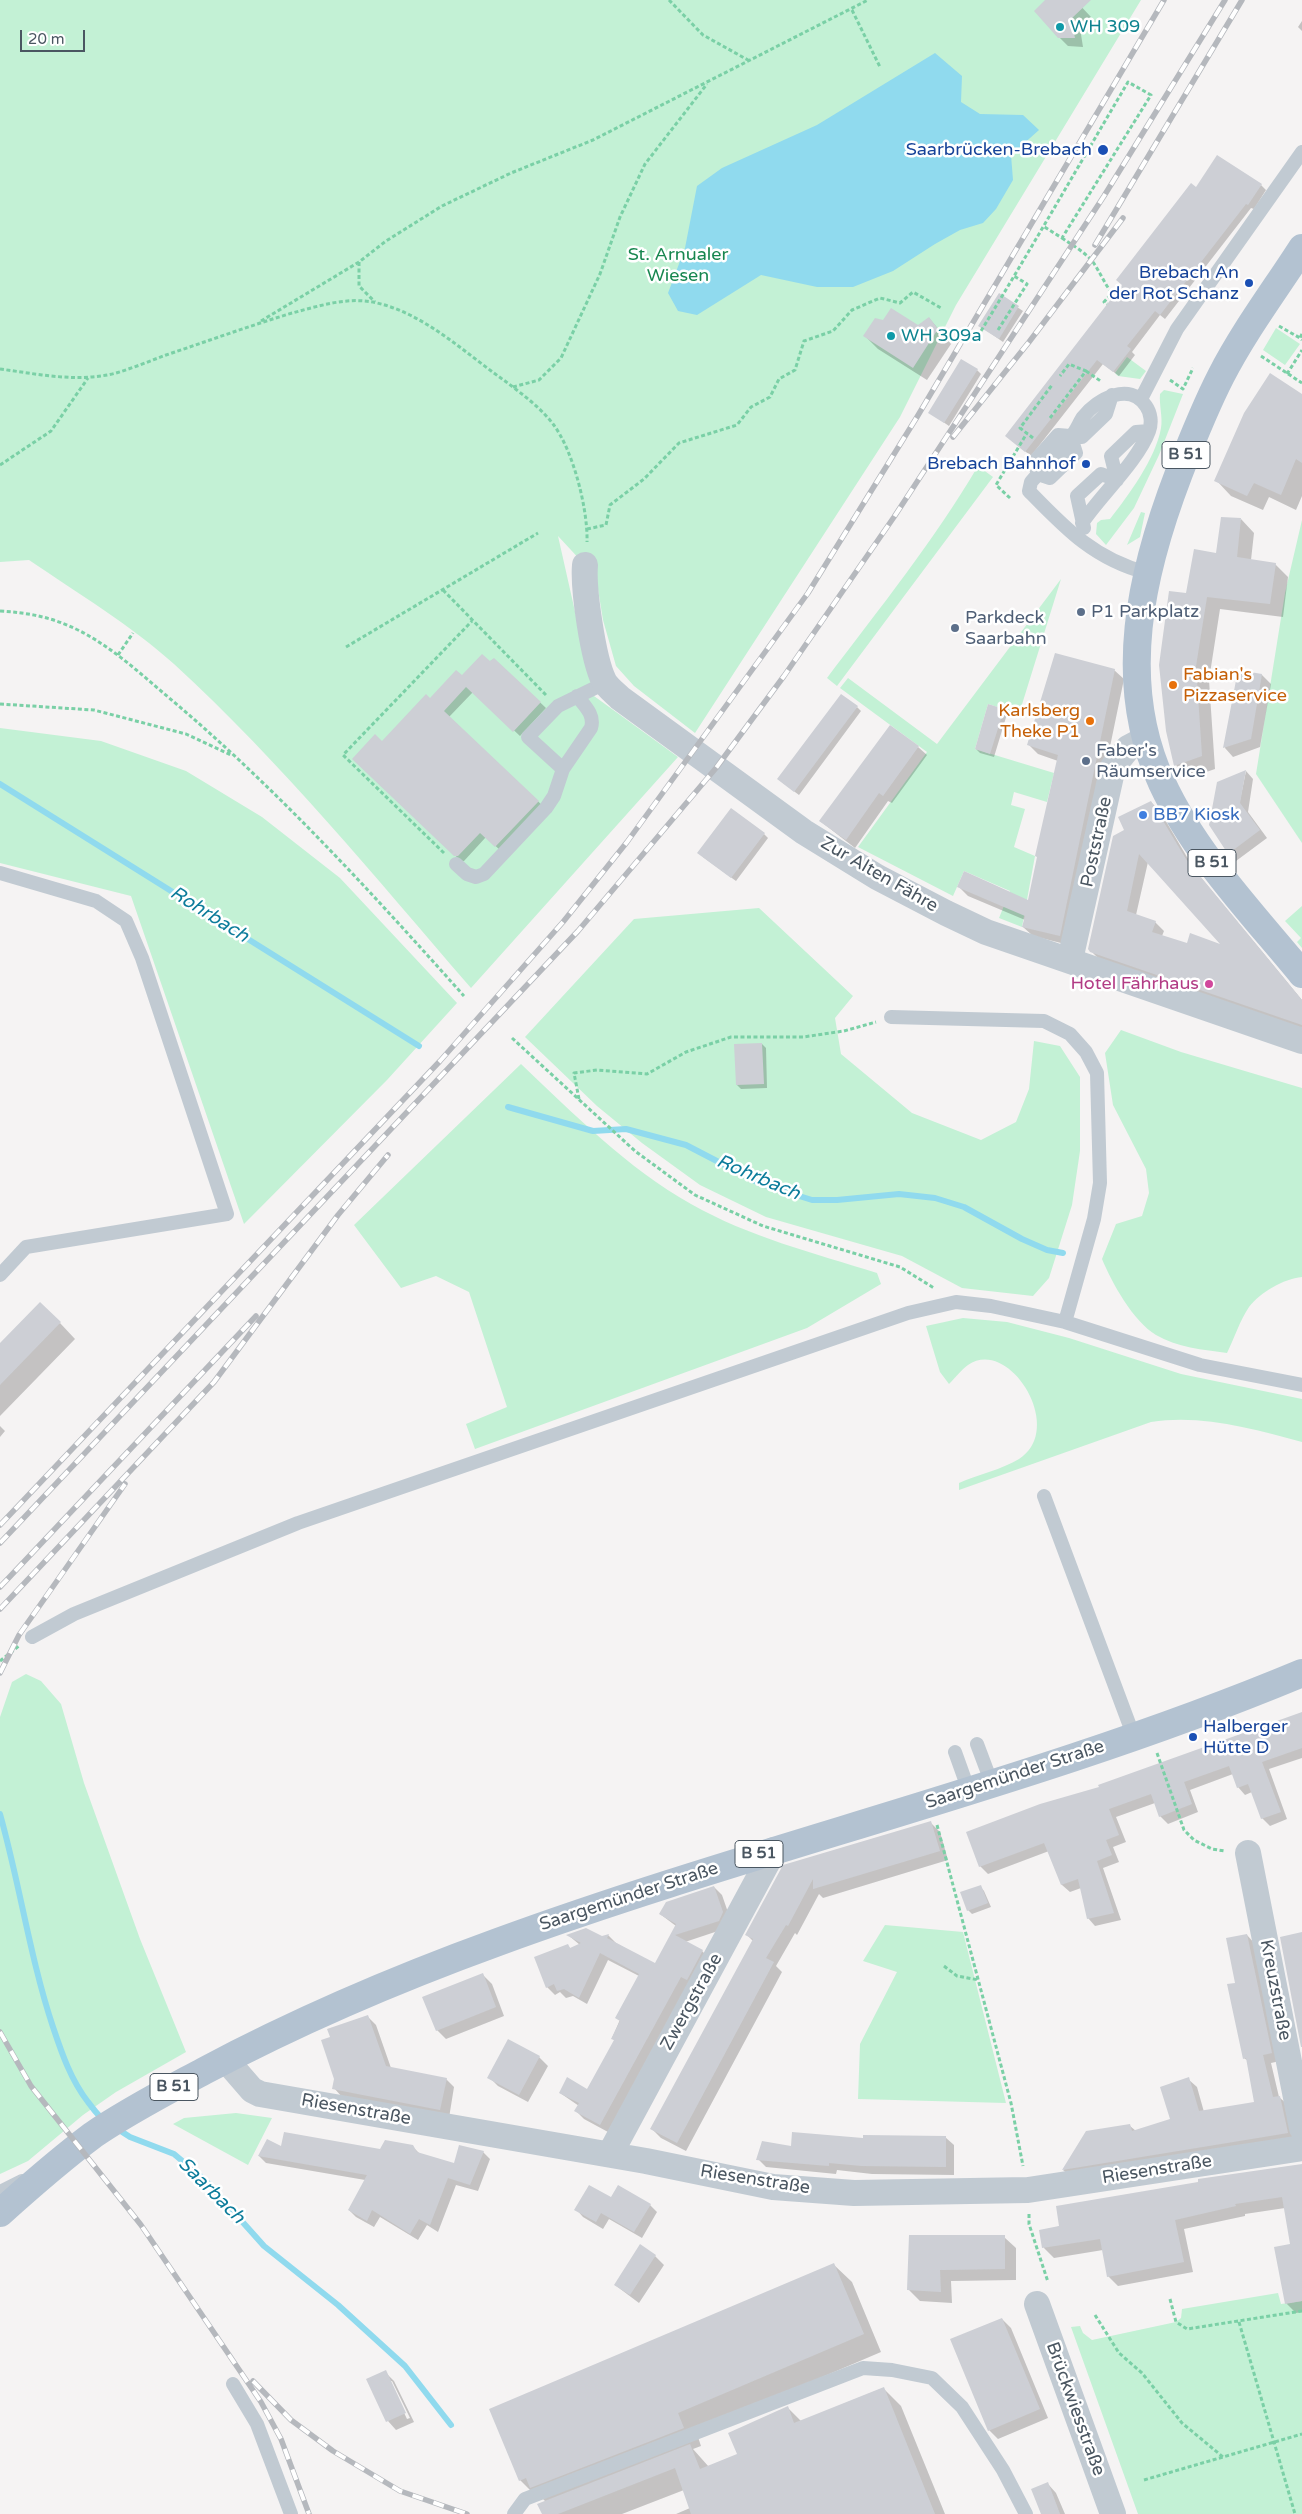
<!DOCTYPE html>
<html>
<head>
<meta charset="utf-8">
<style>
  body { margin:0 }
  #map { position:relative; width:1302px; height:2514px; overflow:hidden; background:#f5f3f3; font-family:"Varela Round",sans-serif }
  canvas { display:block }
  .scale { position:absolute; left:20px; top:30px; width:65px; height:22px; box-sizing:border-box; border:2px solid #4a5661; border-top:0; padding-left:6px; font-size:15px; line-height:18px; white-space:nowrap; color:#4a5661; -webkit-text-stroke:4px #fff; paint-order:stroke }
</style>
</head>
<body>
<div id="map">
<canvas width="1302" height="2514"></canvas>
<div class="scale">20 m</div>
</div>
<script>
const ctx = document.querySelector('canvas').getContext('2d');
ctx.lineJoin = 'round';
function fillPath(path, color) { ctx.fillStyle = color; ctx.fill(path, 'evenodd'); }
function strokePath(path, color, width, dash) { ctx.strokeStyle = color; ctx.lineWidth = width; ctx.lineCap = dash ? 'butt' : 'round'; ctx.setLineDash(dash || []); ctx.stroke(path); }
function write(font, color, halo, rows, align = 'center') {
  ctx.font = font + ' "Varela Round",sans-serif'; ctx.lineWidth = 5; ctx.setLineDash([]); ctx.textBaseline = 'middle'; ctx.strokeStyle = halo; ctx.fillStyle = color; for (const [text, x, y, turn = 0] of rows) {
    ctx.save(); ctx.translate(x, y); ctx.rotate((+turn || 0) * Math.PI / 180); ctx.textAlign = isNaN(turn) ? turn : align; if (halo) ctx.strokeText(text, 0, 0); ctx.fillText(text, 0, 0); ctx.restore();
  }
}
const green = new Path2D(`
  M0 0H1141L956 305 900 417 695 733 634 686 616 666 603 620 596 577 558 536 594 696 678 757 471 988C375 877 282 763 174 664 132 626 76 592 29 560L0 562Z
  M1276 328 1300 344 1285 365 1263 350Z
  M1127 357 1146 371 1140 379 1118 376 1115 373Z
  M1164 390 1183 394 1159 455 1134 508 1106 545 1096 534 1097 523 1101 520 1110 519C1128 496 1156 458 1161 428 1163 418 1159 405 1160 394Z
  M978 466 993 477 837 686 827 678C879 609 934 541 978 466Z
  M1141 512 1145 513 1140 537 1127 545Z
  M1302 520V843L1256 774 1285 593Z
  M1061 579 1019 714 988 704 975 749 1054 773 1047 802 1014 792 1011 805 1025 809 1014 847 1035 856 1022 927 999 918 1010 891 964 871 953 896 858 847 927 752 840 688 848 678 937 744Z
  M0 728 101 741 186 771 262 817 340 878 457 1003 387 1080 244 1224 131 896 0 863Z
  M1302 906V948L1297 942 1301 938 1285 921Z
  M759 908 853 996 835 1018 841 1054 912 1113 981 1140 1016 1122 1029 1089 1034 1041 1060 1046 1080 1077V1151L1072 1205 1049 1278 1033 1296 962 1288 902 1256 766 1217 700 1185 642 1143 597 1106 525 1037 634 919Z
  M1121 1030 1181 1052 1302 1088V1277C1283 1279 1261 1292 1249 1307 1240 1320 1234 1339 1227 1353 1204 1350 1176 1347 1156 1335 1133 1321 1112 1283 1102 1259L1116 1224 1142 1216 1149 1193 1146 1169 1113 1105 1105 1053Z
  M521 1064C574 1114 627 1168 691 1204 749 1237 814 1253 877 1273L881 1284 807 1328 475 1449 466 1424 507 1407 469 1292 436 1276 401 1288 354 1225Z
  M963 1318 1007 1322 1069 1338 1181 1374 1302 1399V1442C1253 1429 1202 1414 1151 1422L959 1490V1483C977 1475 1003 1469 1019 1459 1067 1429 1009 1336 968 1365 961 1370 955 1378 949 1384L940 1372 926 1326Z
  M26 1674 41 1681 61 1704 84 1783 140 1939 186 2052 116 2092 83 2115 28 2161 0 2174V1717L12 1682Z
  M885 1925 963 1932 1006 2103 858 2099 860 2044 897 1972 863 1961Z
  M236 2113 272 2118 248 2165 173 2124 184 2118Z
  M1278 2293 1281 2304 1302 2301V2514H1138L1071 2327 1080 2326 1083 2333 1092 2340 1176 2322 1181 2318 1182 2309Z`);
const water = new Path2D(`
  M935 53 962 76 961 102 980 114 1023 115 1039 130 1011 155 1013 180 996 209 983 223 960 230 935 244 893 271 853 287H817L761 275 697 315 678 311 668 293 685 248 697 186 722 168 817 125Z`);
const shadow = new Path2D(`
  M1047 0H1075L1091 17 1080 28 1083 47 1068 46 1059 37Z
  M1302 21V31L1298 27Z
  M1261 185 1266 190 1254 209 1251 208 1165 319 1160 315 1132 352 1135 355 1119 376 1103 364 1031 456 1011 440Z
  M999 295 1023 311 1003 342 980 326Z
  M929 318 951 344 927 380 878 349 865 336 918 326Z
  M977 370 981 374 949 426 930 413Z
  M1302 395V496L1296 510 1269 497 1263 510 1231 496 1216 480Z
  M1241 519 1254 533 1251 560 1275 564 1288 577 1283 617 1220 609 1209 680 1215 769 1189 778 1176 765 1187 595Z
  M494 659 546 708 520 736 473 692 449 717 544 807 502 852 486 837 464 861H461L353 759 382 743 430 699 462 677Z
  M1114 670 1124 679 1069 945 1033 936 1023 927 1025 920 968 896 959 887 1029 901 1058 761 1038 754 1029 745Z
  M1239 671 1262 675 1271 684 1260 747 1233 757 1225 748Z
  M857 707 861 711 799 795 783 783Z
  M1003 710 1007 714 994 757 980 753 976 749Z
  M918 747 927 755 892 803 888 801 855 848 820 821Z
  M1246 771 1253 779 1248 812 1267 838 1236 861 1229 853Z
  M1151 802 1160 811 1194 869 1302 1000V1030L1100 960 1091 951 1126 831ZM1148 862 1224 947 1188 945 1162 936 1164 931 1155 922 1136 915Z
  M764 834 768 838 736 881 703 857Z
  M762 1044 766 1048 767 1088 741 1089 737 1085Z
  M60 1323 75 1339 0 1416V1345Z
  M0 1426 5 1431 0 1437Z
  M1302 1713V1758L1269 1769 1287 1819 1270 1826 1262 1818 1252 1792 1245 1795 1238 1787 1233 1774 1190 1790 1198 1812 1168 1824 1160 1816 1155 1803 1116 1817 1126 1842 1113 1847 1119 1862 1103 1868 1121 1920 1095 1926 1088 1918 1081 1888 1070 1892 1062 1885 1049 1851 988 1874 980 1866 1101 1788Z
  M931 1823 940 1832 948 1860 823 1898 819 1894 797 1935 795 1933 776 1966 782 1972 686 2151 661 2138 652 2129 753 1941 747 1935 784 1866Z
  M980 1886 984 1891 991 1907 972 1914 968 1910Z
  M714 1887 722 1895 731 1921 727 1928 685 1942 702 1951 710 1959 608 2132 584 2119 576 2111 579 2106 560 2093 587 2090 615 2041 612 2038 639 1976 608 1960 587 2004 573 1996 566 1998 560 1992 555 1995 547 1987 567 1945 571 1949 580 1945 568 1935 602 1937 608 1935 616 1943 655 1965 676 1926 660 1914Z
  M1247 1935 1255 1944 1280 2061 1271 2063 1279 2097 1288 2105 1296 2141 1071 2177 1063 2170 1130 2126 1136 2131 1172 2119 1188 2079 1197 2087 1204 2112 1255 2103 1248 2061 1244 2058 1236 1984Z
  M483 1975 492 1984 504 2016 446 2039 437 2030Z
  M368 2017 376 2025 391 2068 446 2079 454 2087 449 2118 342 2097 334 2088 335 2079 331 2038Z
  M539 2057 548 2066 528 2102 498 2086 489 2077Z
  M945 2137 954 2145V2175L872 2174 837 2170 836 2174 766 2167 758 2159 864 2139Z
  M412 2146 420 2154 455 2164 483 2152 490 2159 478 2191 456 2185 438 2232 427 2225 418 2240 380 2217 374 2227 356 2217 349 2210 365 2180 266 2163 259 2156 282 2148 380 2151Z
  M1302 2165V2312L1296 2313 1286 2303 1292 2245 1285 2208 1245 2214V2216L1184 2229 1193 2272 1118 2286 1108 2276 1103 2250 1054 2258 1044 2248 1041 2231Z
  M611 2198 650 2205 657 2212 642 2238 609 2219 603 2229 583 2217 576 2209Z
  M910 2237H1004L1016 2248V2280L951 2281 952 2303 920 2301 909 2290Z
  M655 2256 664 2265 639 2303 615 2285Z
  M833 2264 852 2282 881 2352 696 2431 701 2446 693 2449 709 2467 739 2455 788 2408 801 2421 883 2388 901 2406 945 2514H676L690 2508 684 2490 622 2514H543L546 2502 541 2497 538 2498 520 2480Z
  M1002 2319 1011 2328 1048 2418 998 2439 989 2430Z
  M385 2372 394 2381 414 2422 396 2430 388 2421ZM389 2381H392L410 2418 407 2419Z
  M1048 2484 1056 2493 1065 2514H1042Z`);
const stream = new Path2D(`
  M0 784 419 1046
  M508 1107 593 1131 626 1129 686 1145 761 1184 812 1200H837L899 1194 935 1198 964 1207 1022 1239 1047 1250 1063 1253
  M0 1814C20 1885 30 1958 53 2027 62 2054 71 2080 88 2102 93 2108 97 2115 103 2119
  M116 2128 130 2137 174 2154 205 2180 264 2246 338 2305 405 2366 451 2425`);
const building = new Path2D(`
  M1045 0H1091L1071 19 1075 38H1058L1034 11Z
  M1217 155 1262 184 1248 205 1246 204 1160 315 1155 311 1127 346 1131 349 1113 372 1097 360 1025 452 1005 436 1122 285 1116 280 1191 183 1196 187Z
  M999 293 1019 306 999 339 978 326Z
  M891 308 918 325 929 317 938 329 913 368 863 336 875 318 883 320Z
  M961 359 978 369 944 423 928 413Z
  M1270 373 1302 394V463L1296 459 1281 495 1254 483 1247 496 1214 481 1244 413Z
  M1221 517 1241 518 1237 557 1276 563 1270 604 1207 597 1196 666 1202 756 1174 766 1166 731 1159 665 1169 591 1186 593 1194 549 1216 553Z
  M1055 653 1115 669 1060 936 1022 927 1025 916 957 887 964 871 1028 900 1037 857 1035 856 1058 755 1027 745Z
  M482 654 490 661 494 658 541 702 513 732 466 687 444 711 539 801 495 847 480 833 458 856H454L352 759 375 734 382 741 426 694 430 698 456 670 462 675Z
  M1238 670 1262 674 1251 739 1223 748Z
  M841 694 858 706 794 792 777 779Z
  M988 704 1004 709 990 754 975 749Z
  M890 725 919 746 883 796 879 793 846 840 819 821Z
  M1246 770 1240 803 1260 830 1228 854 1209 825 1217 782Z
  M1151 801 1186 859 1302 1000V1025L1090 952 1088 949 1113 836 1124 830 1118 817ZM1139 854 1158 875 1220 944 1190 933 1187 943 1152 932 1156 921 1127 911Z
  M731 808 765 833 731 878 697 853Z
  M762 1043 764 1084 736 1085 734 1044Z
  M40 1302 61 1322 0 1385V1343Z
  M1302 1712V1748L1262 1762 1281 1812 1261 1819 1248 1784 1237 1788 1229 1766 1184 1782 1192 1804 1159 1817 1151 1794 1109 1809 1119 1835 1106 1840 1112 1855 1097 1861 1114 1913 1087 1919 1078 1879 1061 1885 1044 1843 979 1867 966 1832 1040 1804 1099 1787 1098 1785Z
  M931 1821 940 1851 813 1889V1879L788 1926 786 1925 766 1958 774 1962 677 2143 650 2129 753 1939 745 1935 783 1865Z
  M981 1885 988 1903 967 1911 960 1892Z
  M714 1886 723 1912 719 1921 675 1935 703 1950 687 1980 681 1977 600 2125 574 2111 579 2103 559 2093 567 2077 587 2089 614 2040 611 2039 620 2021 615 2018 639 1974 600 1953 579 1998 564 1989 557 1991 554 1984 546 1988 534 1957 568 1944 570 1948 581 1943 566 1935 586 1928 602 1936 609 1934 607 1938 655 1963 676 1924 659 1914 666 1902Z
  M1302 1932V2047H1301L1280 1937Z
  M1247 1934 1272 2053 1263 2055 1273 2097 1280 2096 1288 2133 1062 2170 1086 2131 1130 2124 1132 2131 1170 2119 1160 2087 1189 2077 1199 2111 1254 2102 1246 2058 1243 2059 1227 1984 1235 1983 1226 1938Z
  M483 1973 496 2007 436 2031 422 1997Z
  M368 2015 386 2066 447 2078 440 2110 332 2089 334 2079 321 2040 330 2037 327 2029Z
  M508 2039 540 2056 519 2095 487 2078Z
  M284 2132 380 2149 385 2140 413 2145 417 2152 454 2163 459 2145 484 2151 470 2185 448 2178 430 2225 419 2219 410 2234 372 2210 367 2221 348 2210 367 2175 258 2156 267 2139 281 2146Z
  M792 2132 863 2138V2135L946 2136V2167L862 2166 829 2163V2166L756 2160 762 2141 791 2146Z
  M1302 2164V2301L1285 2304 1274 2247 1290 2244 1282 2197 1235 2204 1236 2206 1175 2220 1184 2262 1107 2277 1100 2239 1042 2248 1039 2230 1059 2226 1056 2206 1198 2182V2179Z
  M589 2185 611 2197 618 2185 651 2204 634 2232 601 2213 596 2222 574 2210Z
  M909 2235H1005V2269L940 2270 941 2292 907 2290Z
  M640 2244 656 2255 630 2295 614 2285Z
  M834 2263 864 2334 678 2413 684 2428 530 2488 526 2478 519 2481 489 2409Z
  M1002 2318 1040 2409 988 2431 950 2339Z
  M386 2370 406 2413 386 2422 366 2379Z
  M884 2387 935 2514H691L675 2468 558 2514H542L537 2504 690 2444 700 2469 737 2454 728 2433 788 2406 794 2423Z
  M1048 2482 1060 2514H1041L1031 2489Z`);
const path = new Path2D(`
  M669 0 703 35 748 60
  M852 10 880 67
  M1062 238C1072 245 1085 252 1093 262 1100 272 1104 283 1112 293L1104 302 1107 304
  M359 262V286L375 302
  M261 321 359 262 386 241 442 206 511 173 593 140 868 0
  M1279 326 1300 338
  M998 330 1027 284 1014 276
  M981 331C1031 249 1079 165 1128 82L1151 95 1062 238 1043 226
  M1302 334 1300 338 1302 340
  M1261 356 1302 383
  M0 369C38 374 78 383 116 373 133 368 150 361 166 355 208 341 249 326 292 313 319 306 349 296 377 303 425 314 465 353 505 381 522 394 540 407 553 424 573 450 588 509 587 542
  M1086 371 1102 382
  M1287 374 1302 350
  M1170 380 1183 389 1193 368
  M513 387 539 380 561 358 600 274 620 217 645 164 707 84
  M1050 418 1086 371 1069 364 1060 376
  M1033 438 1020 428 1052 385
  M0 465 51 431 88 378
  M1010 498 996 485 1027 433
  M587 529 606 525 610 505 644 479 679 443 737 425 751 407 770 397 779 379 795 370 804 341 833 331 852 310 880 298 900 303 913 292 941 308
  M443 590 546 695
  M0 611C30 613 52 617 80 631 115 649 144 677 174 702 279 791 372 893 464 996
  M346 647 538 533
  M118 655 133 633
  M0 704 94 710 186 734 231 755
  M444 853 343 755 472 621
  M512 1038 635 1151 695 1195 763 1226 900 1267 934 1288
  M579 1099 574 1073 597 1070 647 1074 686 1052 731 1037H803L844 1031 876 1022
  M0 1661 19 1646
  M1157 1753 1184 1830 1194 1840 1212 1849 1225 1851
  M937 1825 1011 2103 1023 2166
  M944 1966 957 1976 979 1980
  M1029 2214V2224L1048 2282
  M1170 2299 1176 2322 1187 2329 1302 2311
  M1095 2315 1119 2353 1142 2373 1182 2423 1223 2457
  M1239 2322 1295 2514
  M1144 2480 1302 2434`);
const lane = new Path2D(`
  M1141 399 1177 329 1302 152
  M1038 474 1034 462 1058 435 1082 437 1106 414 1112 395
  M1038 474 1050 478 1076 453 1071 437
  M1117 480 1111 456 1136 432 1149 431
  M1082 523C1100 496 1138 461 1149 431 1152 423 1151 413 1146 406 1130 381 1097 399 1083 417 1079 423 1076 431 1071 437 1059 453 1044 467 1031 482L1029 491C1066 529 1094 559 1147 573
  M1084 528 1077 496 1101 474 1117 480
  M563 769 528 737 558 706 605 683
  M456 864 467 874 476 877 484 874 546 808 554 796 563 769 591 728C595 715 585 706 577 696
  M0 873 96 901 126 921 142 958 227 1214 26 1247 0 1275
  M891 1017 1044 1021 1070 1034 1086 1052 1097 1073 1100 1183 1094 1219 1065 1322
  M1044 1496 1134 1737
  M32 1637 74 1614 298 1523 908 1313 956 1302 991 1306 1065 1322 1200 1365 1302 1385
  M977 1744 992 1784
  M955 1752 969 1791
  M0 2192 22 2181
  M233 2384 257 2424 291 2514
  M514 2514 525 2499 863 2368 892 2370 932 2378 962 2407 1003 2470 1026 2514`);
const street = new Path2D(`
  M585 565C583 589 593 659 604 681 607 687 615 693 620 698L804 832 877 877 946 913 986 932 1302 1041
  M1070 960 1113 767 1128 748 1145 739
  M1248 1853 1302 2128
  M226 2060 252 2090 260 2094 646 2161 773 2187 854 2193 1028 2190 1302 2148
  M610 2154 774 1850
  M1037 2304 1113 2514`);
const primary = new Path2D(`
  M1302 248C1275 290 1244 331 1221 376 1205 407 1192 440 1179 473 1141 572 1115 682 1162 783 1195 854 1252 913 1302 974
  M0 2213C30 2186 61 2159 93 2135 128 2111 167 2091 204 2071 300 2020 396 1979 498 1942 763 1845 1041 1782 1302 1673`);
const rail = new Path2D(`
  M1095 245 1242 0
  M953 437 1029 342 1123 218
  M0 1525 440 1061 563 922 627 842 808 593 917 417 1164 0
  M0 1543 578 931 716 768 784 676 894 517 1104 196 1225 0
  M0 1587 256 1316
  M0 1609 214 1382 338 1215 388 1155
  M0 1673 19 1635 125 1484
  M0 2032 31 2086 141 2225 261 2402 281 2439 309 2514
  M253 2381 291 2420 333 2451 400 2491 467 2514`);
const markers = [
  [1060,27,5,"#0f9aa8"],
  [1103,150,6,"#1a4fb4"],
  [1249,283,5,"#1a4fb4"],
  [891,336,5,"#0f9aa8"],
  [1086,464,5,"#1a4fb4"],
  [1081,612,5,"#5c6f8a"],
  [955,628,5,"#5c6f8a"],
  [1173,685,5,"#e8710a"],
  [1090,721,5,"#e8710a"],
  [1086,761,5,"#5c6f8a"],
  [1143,815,5,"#3f7fe0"],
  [1209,984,5,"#d1479c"],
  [1193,1737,5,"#1a4fb4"]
];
const shields = [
  [1186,455,48],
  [1212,863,48],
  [759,1854,48],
  [174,2087,48]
];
const shieldNames = [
  ["B 51",1186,455],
  ["B 51",1212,863],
  ["B 51",759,1854],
  ["B 51",174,2087]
];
const cultureNames = [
  ["WH 309",1070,27],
  ["WH 309a",901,336]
];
const transitNames = [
  ["Saarbrücken-Brebach",1092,150],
  ["Brebach An",1239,273],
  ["der Rot Schanz",1239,294],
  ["Brebach Bahnhof",1076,464],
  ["Halberger",1203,1727,"left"],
  ["Hütte D",1203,1748,"left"]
];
const parkNames = [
  ["St. Arnualer",678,255],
  ["Wiesen",678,276]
];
const serviceNames = [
  ["P1 Parkplatz",1091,612],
  ["Parkdeck",965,618],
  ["Saarbahn",965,639],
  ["Faber's",1096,751],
  ["Räumservice",1096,772]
];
const foodNames = [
  ["Fabian's",1183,675],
  ["Pizzaservice",1183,696],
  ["Karlsberg",1080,711,"right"],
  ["Theke P1",1080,732,"right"]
];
const shopNames = [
  ["BB7 Kiosk",1153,815]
];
const streetNames = [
  ["Poststraße",1097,842,-78],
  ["Zur Alten Fähre",879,875,30],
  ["Saargemünder Straße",1015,1775,-18],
  ["Saargemünder Straße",629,1897,-18],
  ["Kreuzstraße",1275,1990,79],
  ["Zwergstraße",692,2002,-61],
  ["Riesenstraße",356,2110,10],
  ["Riesenstraße",1157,2170,-9],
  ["Riesenstraße",755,2180,9],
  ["Brückwiesstraße",1075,2409,70]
];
const hotelNames = [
  ["Hotel Fährhaus",1199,984]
];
const waterNames = [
  ["Rohrbach",209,915,32],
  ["Rohrbach",758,1178,23],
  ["Saarbach",211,2191,45]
];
fillPath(green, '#c3f1d5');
fillPath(water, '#90daee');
fillPath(shadow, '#0003');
strokePath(stream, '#90daee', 6);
fillPath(building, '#cdcfd5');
strokePath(path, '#7ad0a6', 3, [4, 2.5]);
strokePath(lane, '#c1cad2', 14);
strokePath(street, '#c1cad2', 26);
strokePath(primary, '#b3c2d1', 28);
strokePath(rail, '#b5b8bd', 5.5);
strokePath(rail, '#fff', 4, [11]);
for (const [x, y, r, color] of markers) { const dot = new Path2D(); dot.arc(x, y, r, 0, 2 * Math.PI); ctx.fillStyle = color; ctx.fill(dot); strokePath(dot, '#fff', 2); }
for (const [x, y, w] of shields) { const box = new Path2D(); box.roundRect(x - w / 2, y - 13.5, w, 27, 4); ctx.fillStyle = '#fff'; ctx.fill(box); strokePath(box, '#4a5661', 1); }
write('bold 16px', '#4a5661', null, shieldNames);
write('18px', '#0d838f', '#fff', cultureNames, 'left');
write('18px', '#164399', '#fff', transitNames, 'right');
write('18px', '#17864f', '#fff', parkNames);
write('18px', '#4e5e75', '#fff', serviceNames, 'left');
write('18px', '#c56008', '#fff', foodNames, 'left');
write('18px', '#366cbe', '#fff', shopNames, 'left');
write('18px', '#4a5661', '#fff', streetNames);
write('18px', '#b23c85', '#fff', hotelNames, 'right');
write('italic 19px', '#0c7c9b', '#fff', waterNames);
</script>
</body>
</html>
